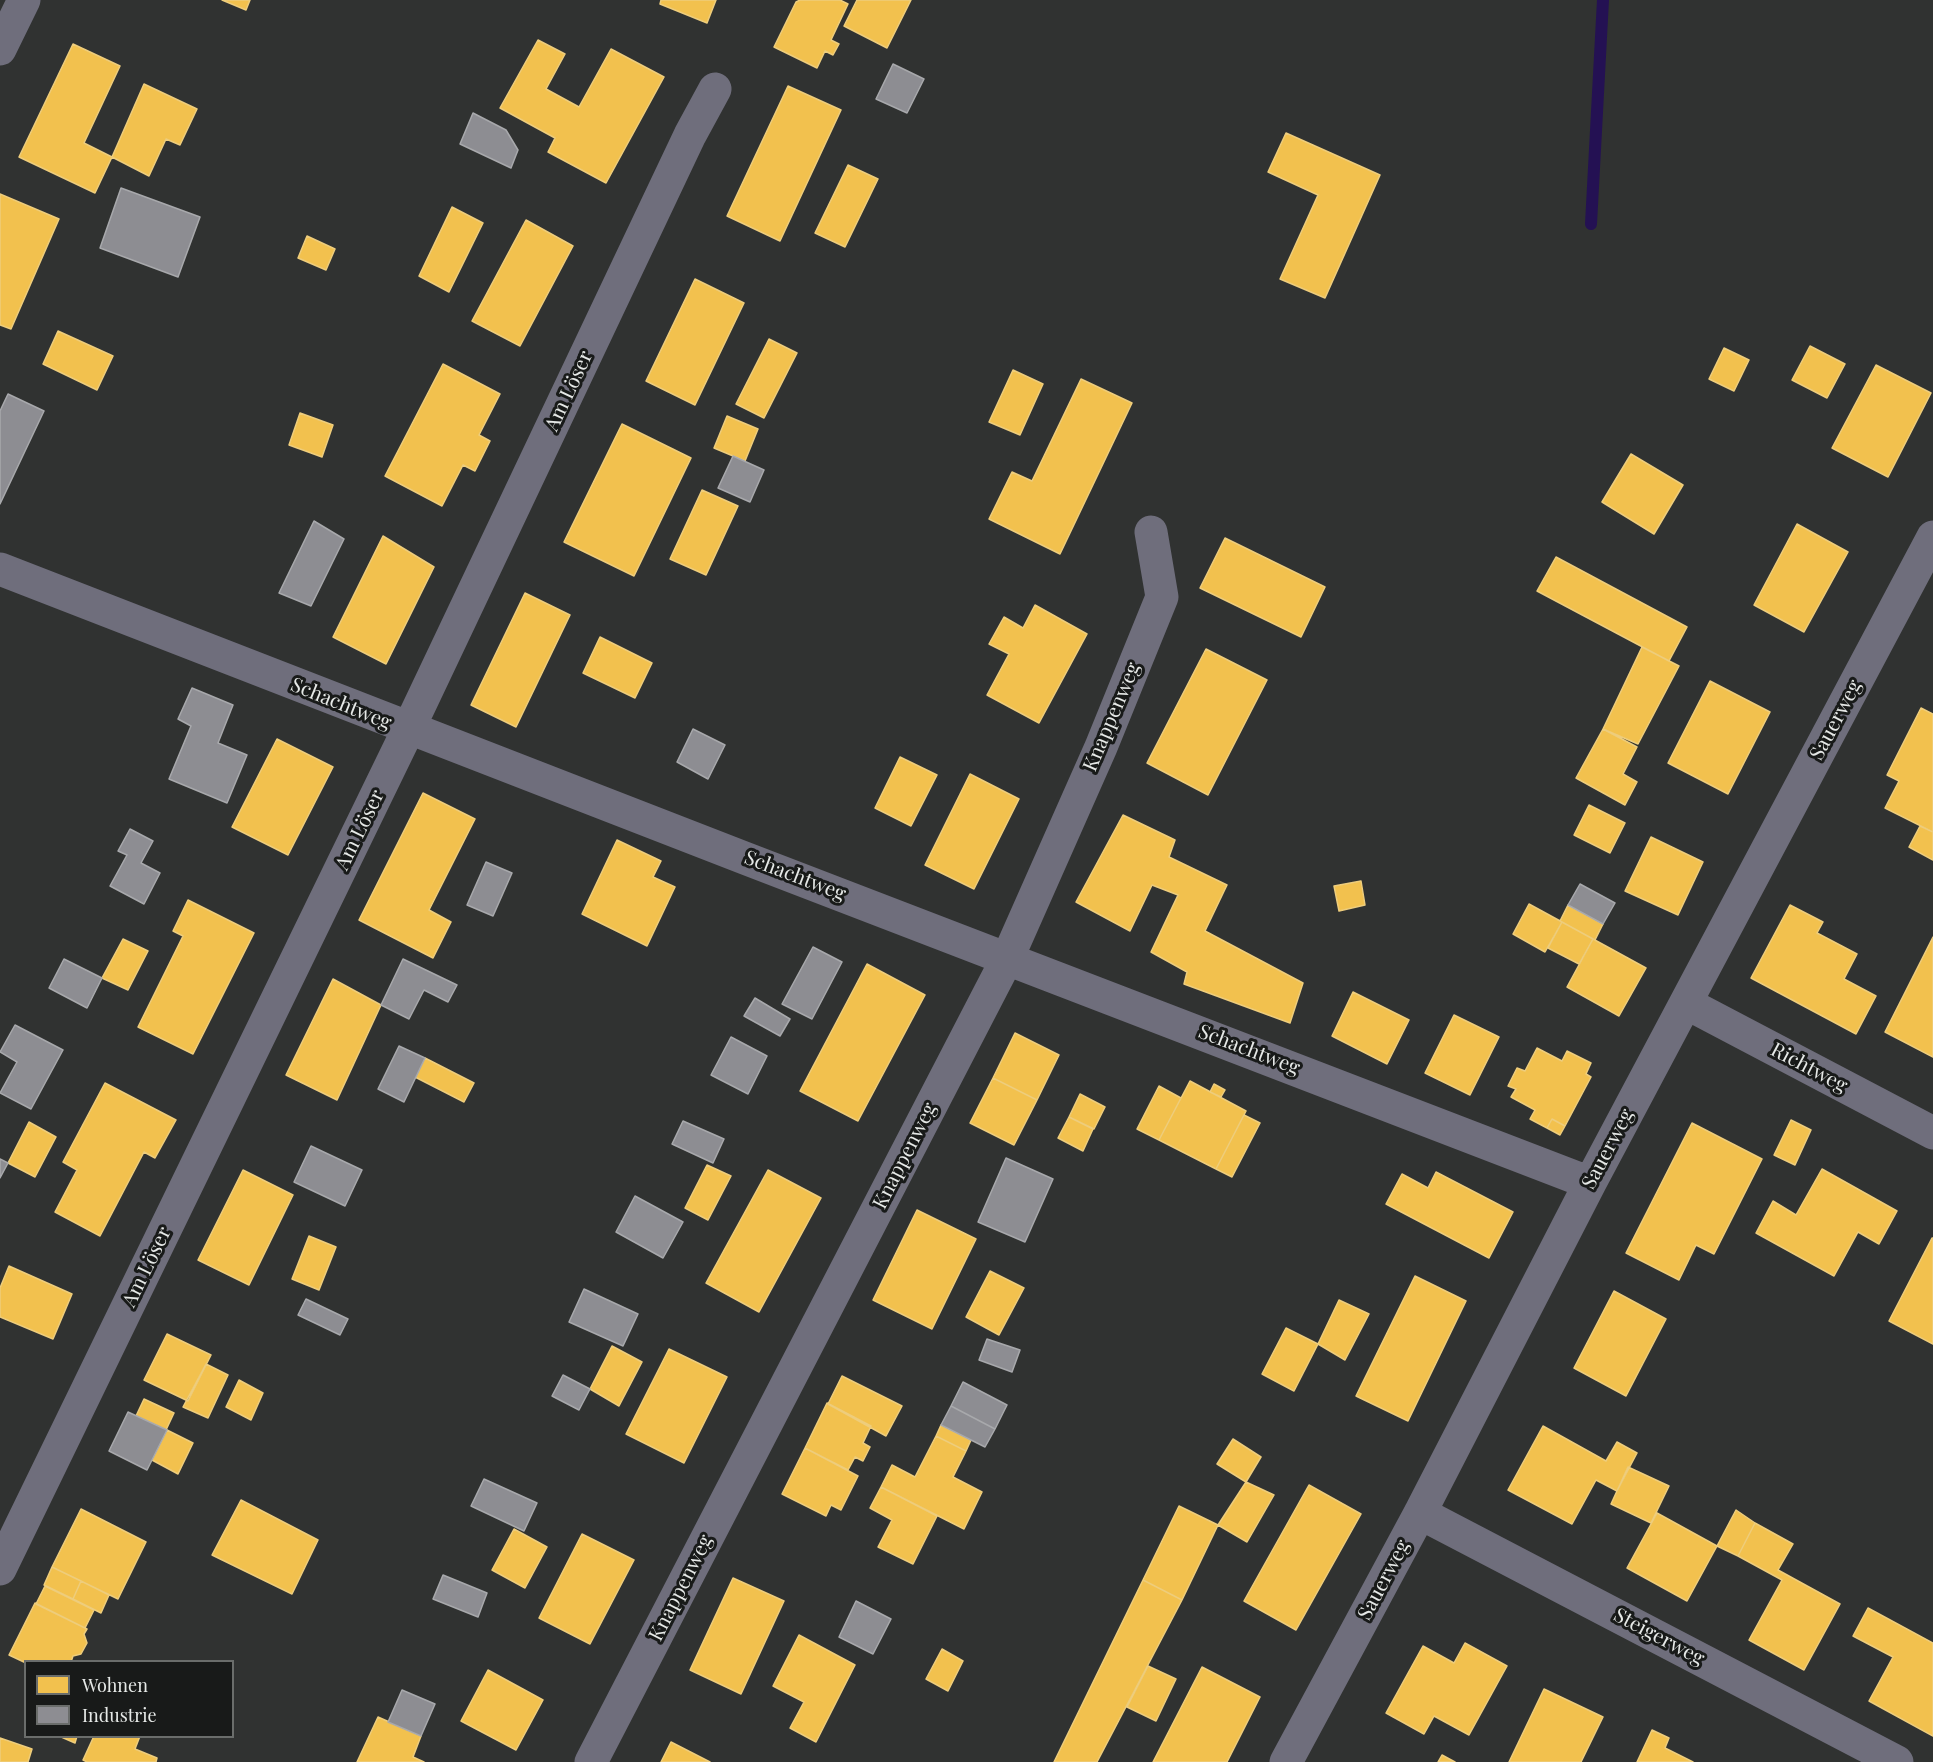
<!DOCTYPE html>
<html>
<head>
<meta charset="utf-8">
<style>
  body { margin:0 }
  #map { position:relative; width:1933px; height:1762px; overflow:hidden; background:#303231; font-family:"Playfair Display",serif }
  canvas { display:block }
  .legend { position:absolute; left:24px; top:1660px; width:210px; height:78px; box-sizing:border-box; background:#181a19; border:2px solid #6a6d6b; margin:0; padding:8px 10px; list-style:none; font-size:18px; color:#e6e9e7 }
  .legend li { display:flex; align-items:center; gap:12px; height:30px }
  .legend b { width:30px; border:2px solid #6a6d6b }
</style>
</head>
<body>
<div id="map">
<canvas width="1933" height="1762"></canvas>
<ul class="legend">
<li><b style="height:16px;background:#f2c14e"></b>Wohnen</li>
<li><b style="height:16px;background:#8d8d92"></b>Industrie</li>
</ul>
</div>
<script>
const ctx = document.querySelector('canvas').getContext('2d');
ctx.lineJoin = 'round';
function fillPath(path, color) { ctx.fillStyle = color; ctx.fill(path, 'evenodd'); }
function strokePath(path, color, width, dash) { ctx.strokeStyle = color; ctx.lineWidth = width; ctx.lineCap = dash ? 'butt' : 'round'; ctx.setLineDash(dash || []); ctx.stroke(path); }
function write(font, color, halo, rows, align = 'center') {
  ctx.font = font + ' "Playfair Display",serif'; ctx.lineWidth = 6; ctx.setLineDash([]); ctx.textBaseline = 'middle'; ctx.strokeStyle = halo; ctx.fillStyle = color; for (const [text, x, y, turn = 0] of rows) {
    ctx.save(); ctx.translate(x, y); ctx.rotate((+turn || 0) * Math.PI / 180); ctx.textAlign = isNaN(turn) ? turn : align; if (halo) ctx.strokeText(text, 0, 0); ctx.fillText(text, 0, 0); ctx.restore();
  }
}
const homes = new Path2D(`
  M222 0H250L246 10Z
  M661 0H716L707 23 660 4Z
  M800 0H840L848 4 831 40 839 44 833 55 825 51 817 68 774 47 796 2Z
  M857 0H911L887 48 844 26Z
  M538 40 565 54 546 89 579 107 611 49 664 77 606 183 548 152 555 138 500 108Z
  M73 44 120 66 84 143 112 157 95 193 19 157Z
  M144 84 197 109 180 145 166 139 149 176 112 157Z
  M788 86 841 110 780 241 727 216Z
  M1286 133 1380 175 1325 298 1280 279 1318 195 1268 172Z
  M848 165 878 179 845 247 815 233Z
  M0 194 59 219 11 329 0 325Z
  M452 207 483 223 449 292 419 276Z
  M526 220 573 246 520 346 472 321Z
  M307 236 335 249 326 270 298 258Z
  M695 279 744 303 695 405 646 381Z
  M58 331 113 356 97 390 43 364Z
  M769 339 797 353 764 418 736 404Z
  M1810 346 1845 364 1827 398 1792 380Z
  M1724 348 1749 360 1734 391 1709 379Z
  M443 364 500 394 479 435 490 441 475 471 463 465 442 506 385 476Z
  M1876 365 1931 393 1888 477 1832 448Z
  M1013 370 1043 384 1020 435 989 422Z
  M1081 379 1132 403 1060 554 989 519 1012 472 1032 481Z
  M300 413 333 425 322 457 289 445Z
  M727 416 758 429 745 461 714 448Z
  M622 424 691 458 634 576 564 542Z
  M1631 454 1683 485 1654 534 1602 502Z
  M702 490 738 506 706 575 670 559Z
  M1797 524 1848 552 1804 632 1754 605Z
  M383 536 434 567 386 664 333 637Z
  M1225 538 1325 587 1301 637 1200 588Z
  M1556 557 1687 627 1669 661 1537 591Z
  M525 593 570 615 516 727 471 705Z
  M1035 605 1087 634 1039 723 987 695 1009 654 989 644 1004 617 1023 628Z
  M600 637 652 663 635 698 583 673Z
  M1642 647 1679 666 1638 744 1603 729Z
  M1206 649 1267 680 1208 795 1147 763Z
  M1710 681 1770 712 1728 794 1668 763Z
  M1921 708 1933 714V832L1885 808 1899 781 1887 775Z
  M1603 729 1637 747 1623 774 1637 782 1625 805 1576 778Z
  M277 739 333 767 288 855 232 827Z
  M900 757 937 775 911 826 875 808Z
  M970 774 1019 799 974 889 925 865Z
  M423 793 475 819 429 910 451 922 433 958 359 920Z
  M1589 805 1625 823 1610 853 1574 835Z
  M1123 815 1175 840 1169 857 1227 885 1205 931 1303 983 1290 1023 1184 984 1187 972 1151 952 1178 895 1152 885 1130 931 1076 902Z
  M1920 826 1933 832V860L1909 847Z
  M1651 837 1703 862 1678 915 1625 891Z
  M617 840 661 861 653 877 675 887 647 946 582 914Z
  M1361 881 1365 905 1339 911 1334 886Z
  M188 900 254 933 193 1054 138 1027 183 936 173 931Z
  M1529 904 1562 922 1545 952 1513 934Z
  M1568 905 1603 924 1595 940 1560 921Z
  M1790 905 1823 922 1817 933 1857 954 1844 979 1876 996 1856 1034 1751 978Z
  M1562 922 1593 939 1579 964 1548 948Z
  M1933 937V1057L1885 1032Z
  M123 939 148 951 128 990 102 978Z
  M1593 939 1646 968 1619 1016 1567 987Z
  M867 964 925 995 858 1121 800 1091Z
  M333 979 381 1005 337 1100 286 1075Z
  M1353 992 1409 1020 1387 1064 1332 1036Z
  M1454 1015 1499 1037 1470 1095 1425 1073Z
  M1015 1033 1059 1055 1037 1100 993 1078Z
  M1537 1048 1562 1061 1567 1051 1591 1063 1586 1074 1591 1077 1565 1126 1552 1119 1547 1128 1530 1119 1535 1110 1511 1097 1516 1089 1508 1086 1517 1068 1525 1071Z
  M425 1058 474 1083 464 1102 415 1077Z
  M993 1078 1037 1100 1014 1145 970 1123Z
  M1190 1081 1246 1111 1216 1169 1159 1140Z
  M105 1083 176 1120 155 1158 144 1152 100 1236 55 1212 77 1170 63 1162Z
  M1214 1084 1225 1090 1221 1097 1210 1092Z
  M1159 1086 1181 1098 1159 1140 1137 1129Z
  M1080 1094 1105 1107 1094 1129 1069 1117Z
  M1244 1115 1260 1123 1232 1177 1216 1169Z
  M1069 1117 1093 1129 1083 1151 1058 1138Z
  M1552 1119 1565 1126 1560 1135 1547 1128Z
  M1791 1120 1811 1130 1795 1165 1774 1155Z
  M29 1122 56 1137 35 1177 8 1163Z
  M1692 1123 1762 1159 1714 1254 1696 1245 1679 1280 1626 1253Z
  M707 1165 731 1176 708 1220 685 1208Z
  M1822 1169 1897 1211 1879 1244 1858 1232 1834 1276 1756 1233 1773 1201 1796 1215Z
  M243 1170 293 1195 249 1285 198 1260Z
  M768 1170 821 1198 759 1312 706 1283Z
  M1436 1172 1513 1212 1489 1258 1386 1204 1402 1174 1428 1188Z
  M917 1210 976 1239 932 1329 873 1300Z
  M309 1236 336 1247 319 1290 292 1279Z
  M1932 1238H1933V1344L1889 1321Z
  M9 1266 72 1294 53 1339 0 1317V1288Z
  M990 1271 1024 1288 999 1335 966 1317Z
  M1415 1276 1466 1301 1408 1421 1356 1396Z
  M1614 1291 1666 1319 1626 1396 1574 1368Z
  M1339 1300 1369 1314 1345 1360 1318 1344Z
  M1286 1328 1318 1344 1294 1391 1262 1374Z
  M167 1334 211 1355 188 1401 144 1380Z
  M612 1346 642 1362 619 1406 590 1389Z
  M669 1349 727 1377 684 1463 626 1434Z
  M206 1364 228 1375 208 1418 183 1407Z
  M842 1376 902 1406 886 1436 828 1404Z
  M239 1380 263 1393 251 1420 226 1407Z
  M144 1399 174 1413 166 1430 136 1416Z
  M827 1403 871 1426 863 1443 870 1447 863 1461 855 1457 848 1470 805 1448Z
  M941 1425 971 1440 966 1451 936 1436Z
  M1543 1426 1606 1461 1617 1442 1637 1453 1617 1491 1596 1480 1572 1524 1508 1490Z
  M167 1430 193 1443 178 1474 152 1460Z
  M936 1436 966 1451 953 1477 982 1492 964 1529 881 1487 892 1465 915 1477Z
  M1233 1439 1261 1457 1246 1482 1217 1464Z
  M805 1448 858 1476 841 1510 831 1505 826 1516 782 1494Z
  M1628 1467 1669 1486 1651 1523 1611 1504Z
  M1246 1482 1274 1495 1247 1542 1218 1525Z
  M1309 1485 1361 1514 1296 1630 1244 1601Z
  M881 1487 937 1516 913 1564 878 1547 892 1520 870 1508Z
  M241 1500 318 1540 292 1594 212 1555Z
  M1179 1506 1218 1525 1182 1600 1143 1580Z
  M81 1509 146 1542 118 1599 52 1567Z
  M1736 1510 1755 1523 1738 1556 1717 1546Z
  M1657 1513 1717 1546 1687 1601 1627 1568Z
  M1755 1523 1793 1544 1778 1570 1840 1604 1804 1670 1749 1640 1782 1580 1738 1556Z
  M514 1529 547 1547 525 1588 492 1570Z
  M582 1534 634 1560 590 1644 539 1618Z
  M52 1567 81 1581 73 1599 44 1585Z
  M733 1578 784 1601 741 1694 690 1670Z
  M1143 1580 1182 1600 1097 1762H1054Z
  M81 1581 109 1595 101 1613 73 1599Z
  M45 1586 94 1610 85 1628 36 1604Z
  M35 1603 87 1629 84 1634 87 1643 81 1654 73 1656 71 1662 26 1663 9 1655Z
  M1868 1608 1933 1643V1736L1869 1701 1893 1657 1853 1636Z
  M799 1635 855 1665 816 1742 790 1728 804 1702 773 1686Z
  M1465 1643 1507 1666 1469 1735 1434 1716 1424 1734 1386 1713 1423 1646 1454 1663Z
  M942 1649 963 1661 948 1691 926 1679Z
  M1148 1666 1176 1679 1156 1721 1127 1707Z
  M1202 1667 1260 1697 1227 1762H1153Z
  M488 1670 543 1700 516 1750 461 1721Z
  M1544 1689 1603 1717 1581 1762H1509Z
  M378 1717 421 1736 413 1757 424 1762H357Z
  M1652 1730 1669 1738 1665 1748 1693 1762H1637Z
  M59 1736H77L75 1743Z
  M94 1736H140L135 1749 157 1758 156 1762H87L83 1760Z
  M0 1738 32 1749 28 1762H0Z
  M671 1742 710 1762H661Z
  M1442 1755 1455 1762H1438Z`);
const industry = new Path2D(`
  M893 64 924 79 907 113 876 99Z
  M473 113 506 130 518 150 511 168 460 144Z
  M121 188 200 217 178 277 100 248Z
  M8 394 44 411 0 504V411Z
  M733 456 764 470 750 502 718 488Z
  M314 521 344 539 311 606 279 593Z
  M192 688 233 705 218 743 247 755 227 803 169 779 191 726 178 719Z
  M693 729 725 745 708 779 677 762Z
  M130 829 153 841 141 863 160 873 144 904 110 886 127 855 118 851Z
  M486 862 512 873 493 916 467 905Z
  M1580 884 1615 903 1603 924 1568 905Z
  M813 947 842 962 812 1019 782 1004Z
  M64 959 102 978 87 1008 49 988Z
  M403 959 457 985 448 1002 424 990 409 1019 381 1005Z
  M755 998 790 1019 780 1036 744 1016Z
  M15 1025 63 1050 31 1109 0 1093 17 1062 0 1052Z
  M731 1037 767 1056 748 1094 711 1075Z
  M399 1046 425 1058 404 1102 378 1089Z
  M683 1121 724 1139 713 1163 672 1144Z
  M311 1146 362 1170 345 1206 294 1182Z
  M1006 1158 1053 1179 1025 1242 978 1222Z
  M0 1159 8 1163 0 1178Z
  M635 1196 683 1222 663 1258 616 1232Z
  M584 1289 638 1314 623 1346 569 1322Z
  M306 1299 348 1319 340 1335 298 1315Z
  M987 1339 1020 1350 1012 1372 979 1360Z
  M563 1375 590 1389 579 1410 552 1396Z
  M963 1382 1007 1405 995 1429 951 1406Z
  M951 1406 995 1429 985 1447 941 1425Z
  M128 1412 167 1430 147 1470 109 1451Z
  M484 1479 537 1503 524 1531 471 1506Z
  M443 1575 487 1593 478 1617 433 1599Z
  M856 1601 891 1619 873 1654 839 1637Z
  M402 1690 435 1704 421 1736 388 1722Z`);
const stream = new Path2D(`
  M1591 224 1603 0`);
const minor = new Path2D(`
  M0 49 24 0
  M0 569C528 778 1061 977 1590 1183
  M1686 1003 1933 1133
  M1420 1513 1897 1762
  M0 1569 408 730 690 135 715 89
  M591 1762 1008 957 1101 747 1162 597 1151 532
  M1286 1762 1420 1513 1590 1183 1933 537`);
const streetNames = [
  ["Am Löser",569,391,-65],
  ["Schachtweg",341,704,22],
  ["Knappenweg",1112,717,-67],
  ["Sauerweg",1836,720,-62],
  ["Am Löser",360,830,-64],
  ["Schachtweg",795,876,21],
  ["Schachtweg",1249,1050,21],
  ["Richtweg",1809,1068,28],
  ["Sauerweg",1608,1149,-62],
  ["Knappenweg",905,1156,-63],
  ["Am Löser",147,1267,-64],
  ["Sauerweg",1384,1580,-62],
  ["Knappenweg",681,1588,-63],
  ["Steigerweg",1659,1637,28]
];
fillPath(homes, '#f2c14e');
strokePath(homes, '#eecd7c', 1.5);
fillPath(industry, '#8d8d92');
strokePath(industry, '#a8a9ac', 1.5);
strokePath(stream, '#241153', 12);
strokePath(minor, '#6f6e7c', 33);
write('20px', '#e6e9e7', '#181a19', streetNames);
</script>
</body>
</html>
